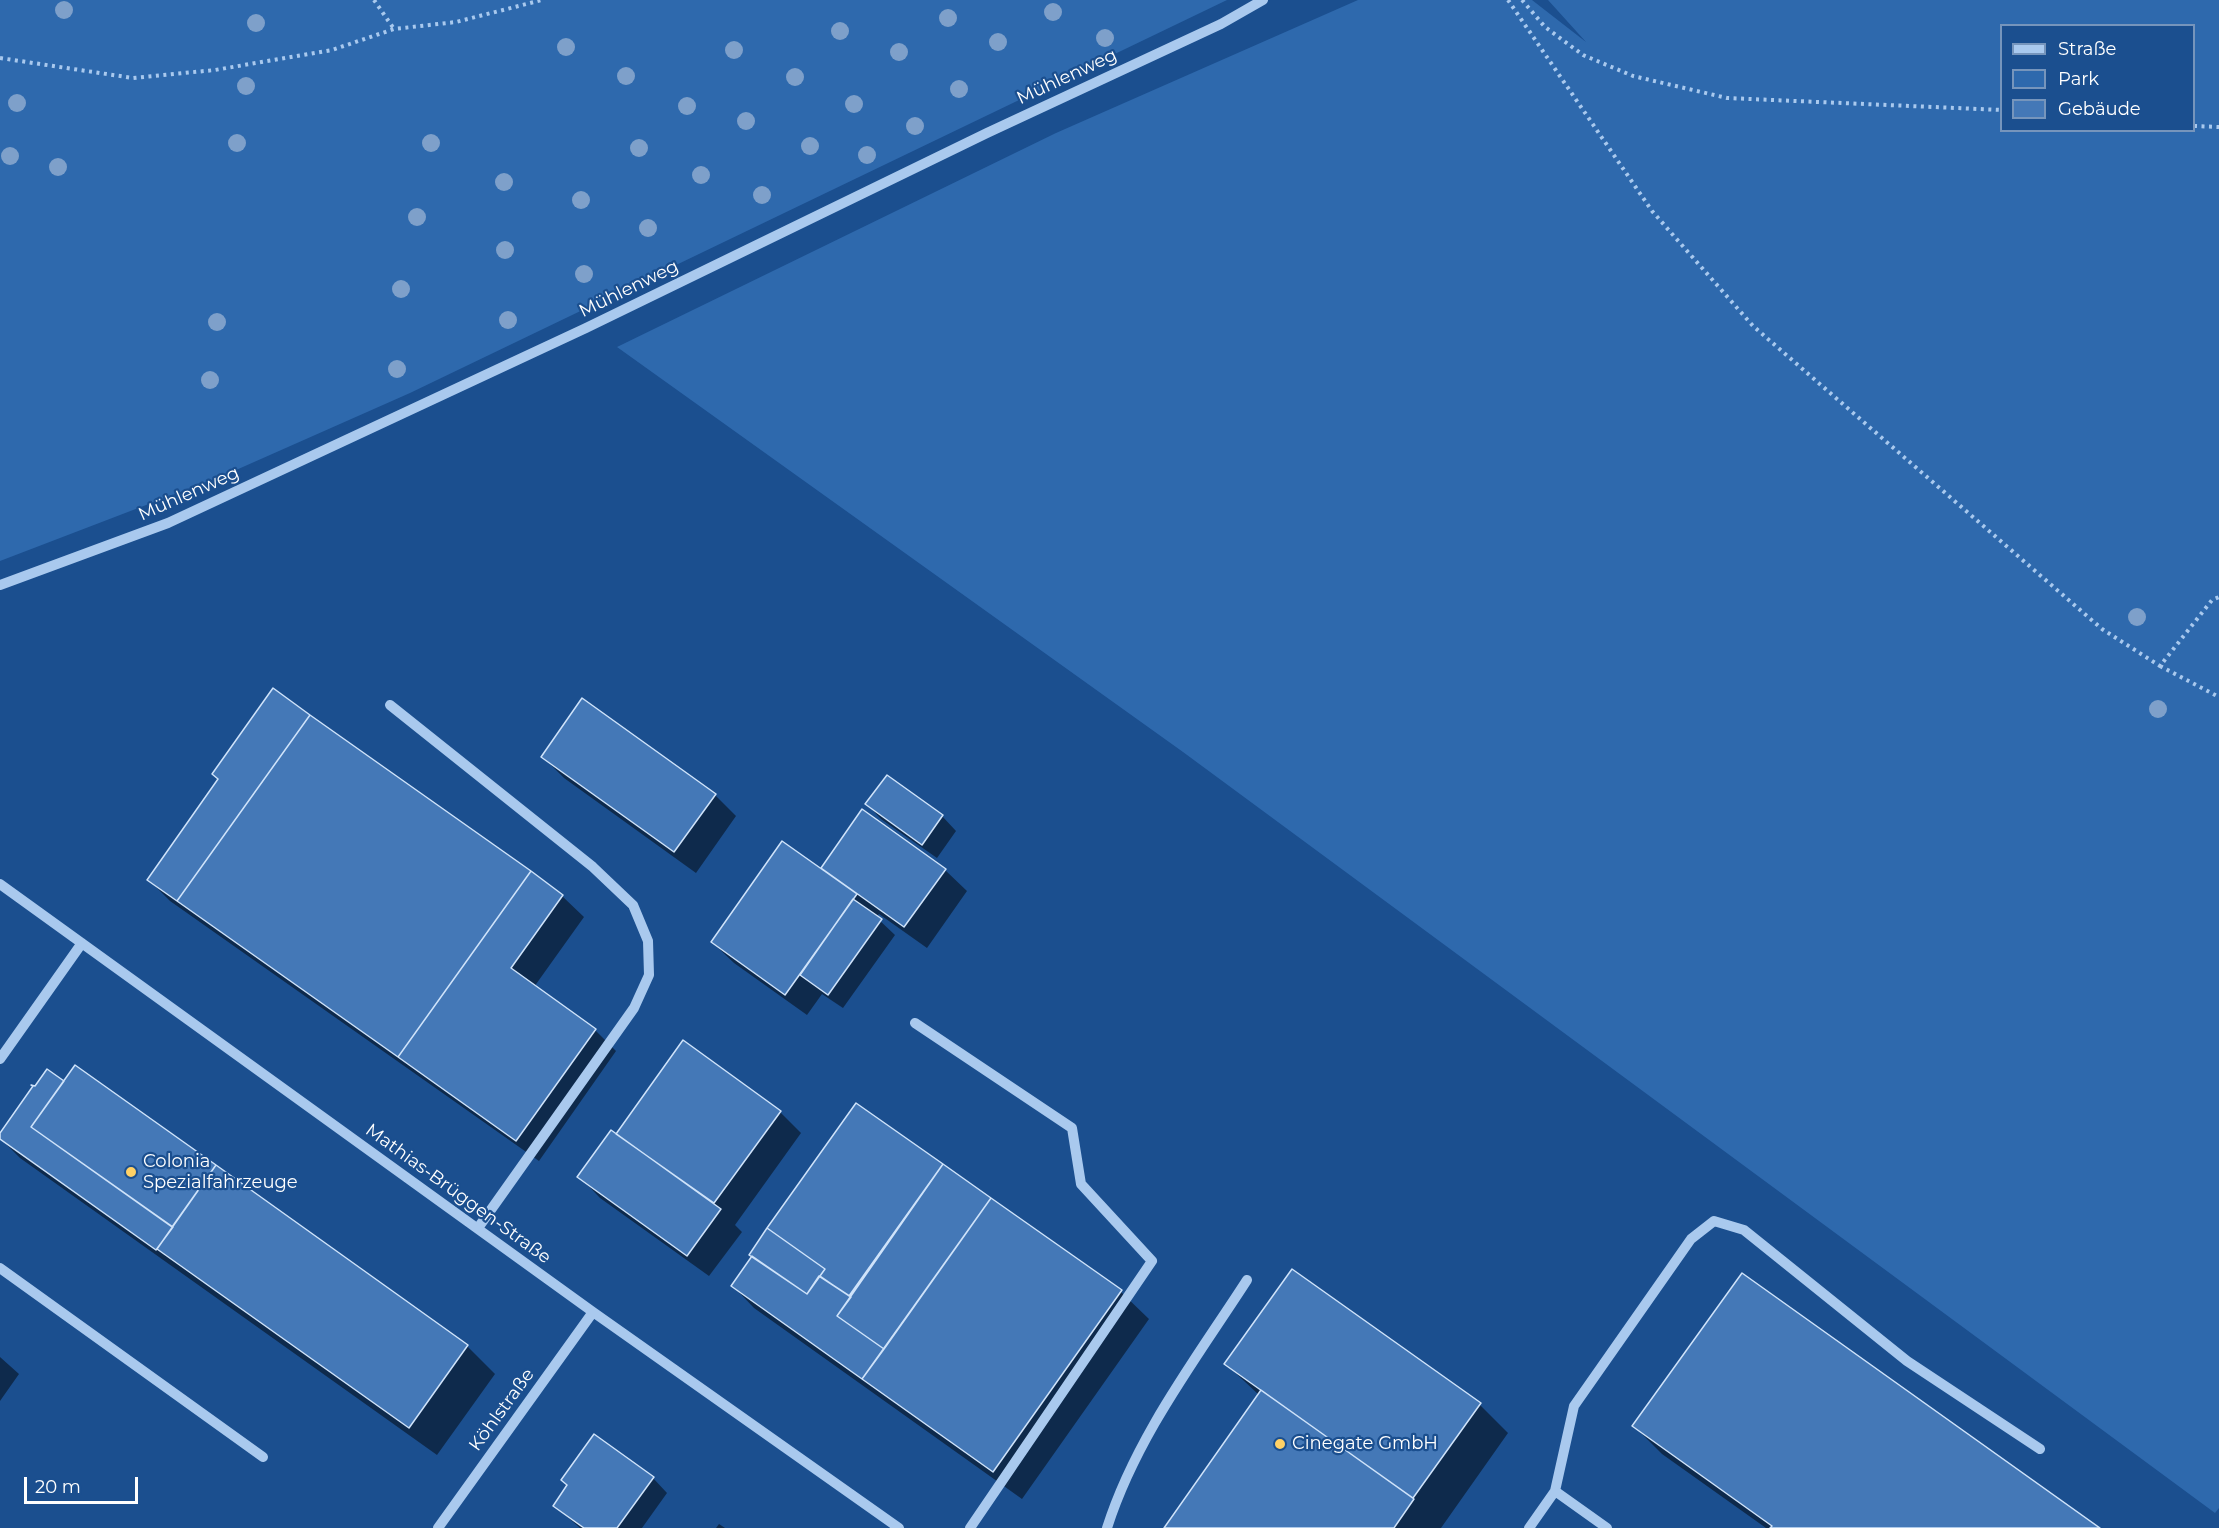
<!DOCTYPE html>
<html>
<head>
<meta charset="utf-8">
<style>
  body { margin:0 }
  #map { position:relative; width:2219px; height:1528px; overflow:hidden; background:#1b4f8f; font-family:Montserrat,sans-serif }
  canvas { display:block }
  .legend { position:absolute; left:2000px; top:24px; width:195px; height:108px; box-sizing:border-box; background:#1b4f8f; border:2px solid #7695bc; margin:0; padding:8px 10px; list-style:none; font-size:18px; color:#fff }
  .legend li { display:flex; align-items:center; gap:12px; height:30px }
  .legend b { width:30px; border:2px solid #7695bc }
  .scale { position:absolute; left:24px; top:1477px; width:114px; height:27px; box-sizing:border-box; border:3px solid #fff; border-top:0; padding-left:8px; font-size:18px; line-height:21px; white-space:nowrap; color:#fff; -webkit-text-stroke:4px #1b4f8f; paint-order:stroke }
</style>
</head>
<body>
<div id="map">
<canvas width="2219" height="1528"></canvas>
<ul class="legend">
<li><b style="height:8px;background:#a9c9ee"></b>Straße</li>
<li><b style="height:16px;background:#2e69ad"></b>Park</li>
<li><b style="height:16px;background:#4478b7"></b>Gebäude</li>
</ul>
<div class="scale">20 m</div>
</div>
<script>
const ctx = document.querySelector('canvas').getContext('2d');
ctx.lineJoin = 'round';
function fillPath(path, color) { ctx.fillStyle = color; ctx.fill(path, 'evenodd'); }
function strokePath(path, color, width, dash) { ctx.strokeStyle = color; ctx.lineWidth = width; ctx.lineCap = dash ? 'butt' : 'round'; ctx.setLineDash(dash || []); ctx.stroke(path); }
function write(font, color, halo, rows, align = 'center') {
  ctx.font = font + ' Montserrat,sans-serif'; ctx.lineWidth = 4.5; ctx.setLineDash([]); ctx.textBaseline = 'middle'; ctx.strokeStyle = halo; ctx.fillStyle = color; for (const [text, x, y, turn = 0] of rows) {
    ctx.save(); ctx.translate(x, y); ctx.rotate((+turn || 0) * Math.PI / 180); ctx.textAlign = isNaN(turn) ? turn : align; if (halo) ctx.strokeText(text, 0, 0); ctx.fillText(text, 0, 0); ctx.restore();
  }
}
const green = new Path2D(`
  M0 0H1227L410 393 227 474 0 561Z
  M1358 0H1532L1586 42 1548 0H2219V1508L2215 1513 1183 752 617 347 1056 133ZM2002 26H2194V130H2002Z`);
const shadow = new Path2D(`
  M543 757 715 795 736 816 696 873 564 778Z
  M867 804 942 816 956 831 937 858 881 819Z
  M862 811 945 870 967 891 927 948 879 914 876 917 895 935 843 1008 822 994 807 1015 734 963 712 942 821 870Z
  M149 880 562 896 584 917 534 987 595 1030 616 1051 539 1161 170 901Z
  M75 1067 467 1346 495 1374 437 1455 20 1158 0 1138 64 1083Z
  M856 1105 1121 1292 1149 1319 1022 1499 754 1308 733 1286Z
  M780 1112 801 1133 735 1225 742 1232 709 1276 600 1198 579 1176 616 1136Z
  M1292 1271 1480 1405 1508 1433 1441 1528H1166L1259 1395 1226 1364Z
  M0 1357 19 1374 0 1401Z
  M1634 1426 2097 1528H1766L1662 1454Z
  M594 1436 653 1478 667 1493 642 1528H580L555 1506 569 1486Z
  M719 1524 725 1528H716Z`);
const building = new Path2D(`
  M273 688 310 715 177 901 147 880 218 779 212 774Z
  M582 698 716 794 674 852 541 757Z
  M310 715 531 871 398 1057 177 901Z
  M887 775 943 815 922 845 865 804Z
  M862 809 946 869 904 927 821 868Z
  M782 841 857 894 785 995 711 942Z
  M531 871 563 895 511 968 596 1029 516 1141 398 1057Z
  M853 899 882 919 828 995 800 975Z
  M683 1040 781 1111 714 1203 616 1134Z
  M75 1065 216 1165 172 1227 31 1127Z
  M47 1069 64 1081 31 1127 173 1227 156 1250 0 1139V1133L33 1086 31 1085 35 1086Z
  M856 1103 943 1164 849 1296 820 1276 825 1269 767 1228Z
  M611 1130 721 1209 687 1256 577 1177Z
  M943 1164 991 1198 884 1349 837 1316Z
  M216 1165 468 1345 409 1428 157 1249Z
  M991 1198 1122 1290 993 1472 862 1379Z
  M767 1228 825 1269 807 1294 749 1255Z
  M752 1256 807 1294 819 1276 851 1297 837 1316 884 1349 862 1379 731 1286Z
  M1292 1269 1481 1403 1413 1498 1224 1364Z
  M1742 1273 2100 1528H1770L1772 1526 1632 1426Z
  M1261 1390 1414 1499 1394 1528H1164Z
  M594 1434 654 1477 617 1528H584L553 1506 567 1485 561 1480Z`);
const path = new Path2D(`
  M374 0 394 29
  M1508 0 1652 211 1753 326 2102 629 2160 666 2212 600 2219 597
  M1522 0 1545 27 1583 55 1633 76 1727 98 2002 110
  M0 58 133 78 215 70 332 50 394 29 456 22 542 0
  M2194 126 2219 127
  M2160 666 2219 697`);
const minor = new Path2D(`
  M0 585 168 523 586 328 987 133 1221 24 1263 0
  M390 705 593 867 633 905 648 941 649 975 634 1008 478 1228
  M0 884 593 1312 899 1528
  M915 1023 1072 1128 1081 1184 1152 1261 970 1528
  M0 1059 82 943
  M0 1268 263 1457
  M1555 1491 1574 1406 1691 1239 1714 1221 1744 1230 1907 1361 2040 1449
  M438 1528 593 1312
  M1107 1528C1136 1437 1196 1359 1247 1280
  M1529 1528 1555 1491 1607 1528`);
const trees = [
  [64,10],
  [1053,12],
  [948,18],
  [256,23],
  [840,31],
  [1105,38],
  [998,42],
  [566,47],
  [734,50],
  [899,52],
  [626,76],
  [795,77],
  [246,86],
  [959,89],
  [17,103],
  [854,104],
  [687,106],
  [746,121],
  [915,126],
  [237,143],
  [431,143],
  [810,146],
  [639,148],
  [867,155],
  [10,156],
  [58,167],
  [701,175],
  [504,182],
  [762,195],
  [581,200],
  [417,217],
  [648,228],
  [505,250],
  [584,274],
  [401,289],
  [508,320],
  [217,322],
  [397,369],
  [210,380],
  [2137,617],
  [2158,709]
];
const markers = [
  [131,1172,6,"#ffd166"],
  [1280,1444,6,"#ffd166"]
];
const streetNames = [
  ["Mühlenweg",1067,77,-25],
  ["Mühlenweg",629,289,-26],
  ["Mühlenweg",189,494,-24],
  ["Mathias-Brüggen-Straße",458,1194,36],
  ["Köhlstraße",502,1410,-54]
];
const poiNames = [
  ["Colonia",143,1162],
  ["Spezialfahrzeuge",143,1183],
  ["Cinegate GmbH",1292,1444]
];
fillPath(green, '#2e69ad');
fillPath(shadow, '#0007');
fillPath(building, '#4478b7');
strokePath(building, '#cfe3fa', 1.5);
strokePath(path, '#a9c9ee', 4, [3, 4.5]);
strokePath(minor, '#a9c9ee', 10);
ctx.fillStyle = '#7ea0ca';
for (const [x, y] of trees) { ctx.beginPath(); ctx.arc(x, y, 9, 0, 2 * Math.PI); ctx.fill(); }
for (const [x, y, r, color] of markers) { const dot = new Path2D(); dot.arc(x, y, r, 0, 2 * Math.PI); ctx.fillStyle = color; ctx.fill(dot); strokePath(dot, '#1b4f8f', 2); }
write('18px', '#fff', '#1b4f8f', streetNames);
write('18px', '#fff', '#1b4f8f', poiNames, 'left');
</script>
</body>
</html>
